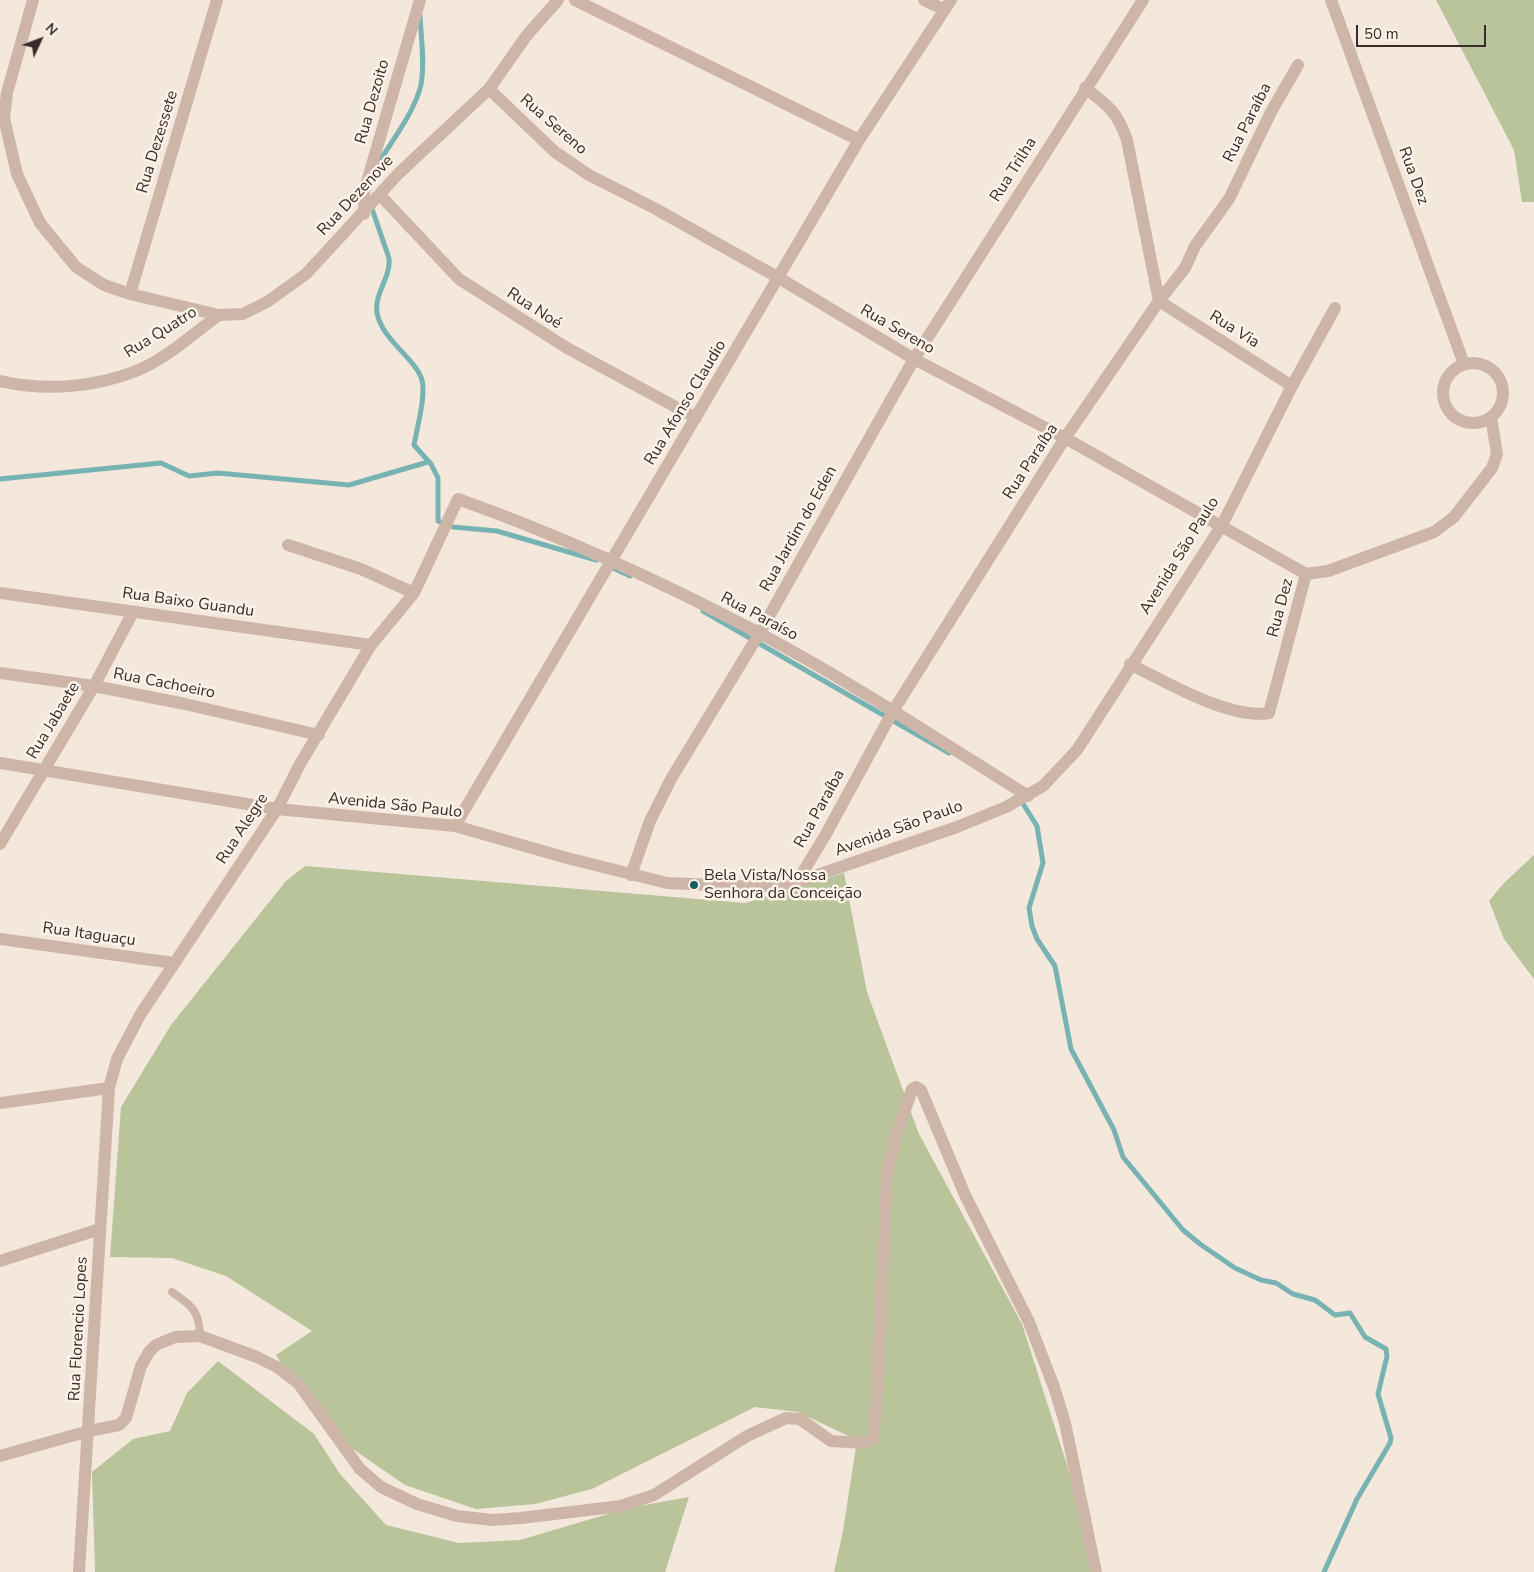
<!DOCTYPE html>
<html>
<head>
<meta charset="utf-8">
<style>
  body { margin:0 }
  #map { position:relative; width:1534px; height:1572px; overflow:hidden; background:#f4e7dc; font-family:"Nunito Sans",sans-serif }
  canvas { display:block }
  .north { position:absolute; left:15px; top:15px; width:50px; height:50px; -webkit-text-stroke:4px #fbf2e9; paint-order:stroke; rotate:47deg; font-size:14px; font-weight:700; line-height:20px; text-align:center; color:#392c28 }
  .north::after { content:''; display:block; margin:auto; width:18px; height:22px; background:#392c28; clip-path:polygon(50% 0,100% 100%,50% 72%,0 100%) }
  .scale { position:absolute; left:1356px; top:25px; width:130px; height:22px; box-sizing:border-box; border:2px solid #392c28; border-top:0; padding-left:6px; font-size:15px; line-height:18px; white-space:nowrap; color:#392c28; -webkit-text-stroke:4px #fbf2e9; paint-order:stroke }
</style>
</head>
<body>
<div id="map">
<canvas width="1534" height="1572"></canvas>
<div class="north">N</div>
<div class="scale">50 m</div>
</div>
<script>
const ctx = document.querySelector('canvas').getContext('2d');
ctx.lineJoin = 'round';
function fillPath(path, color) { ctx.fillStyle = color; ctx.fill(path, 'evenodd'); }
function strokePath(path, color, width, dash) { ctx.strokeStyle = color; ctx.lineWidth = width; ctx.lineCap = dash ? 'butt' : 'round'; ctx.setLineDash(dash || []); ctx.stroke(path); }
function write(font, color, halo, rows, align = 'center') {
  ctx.font = font + ' "Nunito Sans",sans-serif'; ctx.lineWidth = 5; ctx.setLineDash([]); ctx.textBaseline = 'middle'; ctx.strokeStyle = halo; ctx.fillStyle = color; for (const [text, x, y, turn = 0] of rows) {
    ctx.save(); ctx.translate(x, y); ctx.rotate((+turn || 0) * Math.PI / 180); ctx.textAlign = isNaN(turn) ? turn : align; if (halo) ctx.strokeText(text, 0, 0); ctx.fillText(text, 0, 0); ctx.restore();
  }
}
const green = new Path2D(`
  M1436 0H1534V202H1522L1514 150Z
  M1534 855V979L1504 939 1489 901 1504 883Z
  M305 866 745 903 844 873 867 992 919 1134 1022 1324 1101 1572H834L843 1531 857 1440 798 1412 755 1407 592 1489 535 1504 476 1509 405 1485 347 1445 309 1409 276 1355 312 1331 226 1276 172 1258 110 1257 121 1107 171 1025 286 881Z
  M218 1361 314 1434 340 1474 386 1525 459 1543 520 1540 628 1508 689 1497 665 1572H95L92 1472 133 1439 170 1431 187 1393Z`);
const stream = new Path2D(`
  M377 165C392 141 414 113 421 85 425 62 421 38 420 15
  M371 206 389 258C391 278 374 293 377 313 382 340 416 359 422 380 426 396 417 428 414 445L431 464 438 478V521L453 527 497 531 596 560
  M0 479 161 463 189 476 218 473 349 485 428 462
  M613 568 630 576
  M703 611 949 753
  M1020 799 1037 826 1043 863 1029 908 1032 926 1037 939 1055 966 1071 1049 1114 1130 1123 1157 1183 1230 1200 1244 1235 1268 1261 1280 1276 1283 1293 1294 1315 1300 1335 1315 1350 1313 1365 1337 1386 1349 1387 1356 1378 1394 1391 1438 1390 1443 1357 1499 1324 1572`);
const service = new Path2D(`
  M172 1292C192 1306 199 1310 200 1336`);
const minor = new Path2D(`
  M33 0 7 93 4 118 17 174 40 223 76 267 104 285 130 294 219 315 243 314 267 302 306 274 398 174 489 89 527 35 558 0
  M575 0 859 140
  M924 0 945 10
  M1085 88C1108 105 1118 113 1127 140L1159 301 1292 386
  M489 89 555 152 589 175 654 208 779 278 914 359 1065 438 1159 301 1185 268 1195 246 1229 199 1271 112 1298 65
  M380 195 459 279 567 348 696 418
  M364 214V192L420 0
  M130 294 217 0
  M0 381C45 391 93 388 136 371 166 359 193 334 219 315
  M288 545 361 569 414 593
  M0 593 371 645
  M1130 664C1163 681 1231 720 1269 713L1306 574
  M0 673 94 686 185 704 319 735
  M455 826 859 140 951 0
  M0 844 94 686 133 612
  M631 875 650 821 671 779 759 634 914 359 1143 0
  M797 882 957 827 1006 807 1043 786 1077 750 1222 525 1292 386 1335 308
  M0 939 174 963
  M0 1103 109 1088
  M0 1261 100 1229
  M0 1456 89 1431 119 1425 126 1418 141 1366 149 1352 156 1345 175 1337 200 1336 257 1357 277 1367 298 1383 360 1469 381 1487 417 1504 457 1516 492 1520 521 1518 621 1506 654 1495 747 1436 786 1418 800 1419 831 1441 864 1443 873 1439 876 1409 887 1176 894 1143 912 1089 916 1087 921 1090 965 1195 1029 1322 1054 1387 1065 1423 1096 1572
  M79 1572 109 1088 117 1059 140 1015 277 809 300 764 371 645 414 593 458 499C562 536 662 582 759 633 851 682 939 740 1028 796`);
const tertiary = new Path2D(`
  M1331 0 1464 364
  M1443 393a30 30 0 1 1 60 0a30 30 0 1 1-60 0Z
  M0 763 277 809 455 826 567 858 667 883 760 887 797 882 826 834 893 711 1065 438 1306 574 1328 571 1434 532 1454 517 1492 468 1497 454 1491 417`);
const markers = [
  [694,885,5,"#1a5d5e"]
];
const streetNames = [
  ["Rua Dezoito",373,102,-74],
  ["Rua Paraíba",1248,123,-63],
  ["Rua Sereno",553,125,41],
  ["Rua Dezessete",158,142,-73],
  ["Rua Trilha",1014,170,-58],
  ["Rua Dez",1413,176,70],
  ["Rua Dezenove",356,196,-47],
  ["Rua Noé",534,309,33],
  ["Rua Sereno",897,330,30],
  ["Rua Via",1234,330,32],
  ["Rua Quatro",161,333,-32],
  ["Rua Afonso Claudio",686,403,-59],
  ["Rua Paraíba",1031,462,-57],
  ["Rua Jardim do Eden",799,529,-61],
  ["Avenida São Paulo",1180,556,-58],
  ["Rua Baixo Guandu",188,603,8],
  ["Rua Dez",1281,608,-75],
  ["Rua Paraíso",759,617,28],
  ["Rua Cachoeiro",164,684,11],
  ["Rua Jabaete",54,721,-59],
  ["Avenida São Paulo",395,806,6],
  ["Rua Paraíba",820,809,-61],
  ["Rua Alegre",243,829,-57],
  ["Avenida São Paulo",899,829,-20],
  ["Rua Itaguaçu",89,935,8],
  ["Rua Florencio Lopes",79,1329,-87]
];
const poiNames = [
  ["Bela Vista/Nossa",704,876],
  ["Senhora da Conceição",704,894]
];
fillPath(green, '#b9c49a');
strokePath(stream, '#78b3b3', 5);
strokePath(service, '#cdb6a7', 8);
strokePath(minor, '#cdb6a7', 12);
strokePath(tertiary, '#cdb6a7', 12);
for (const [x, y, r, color] of markers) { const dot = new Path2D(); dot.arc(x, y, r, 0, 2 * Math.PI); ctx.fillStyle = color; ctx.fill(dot); strokePath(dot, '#fbf2e9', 2); }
write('16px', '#392c28', '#fbf2e9', streetNames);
write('16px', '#392c28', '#fbf2e9', poiNames, 'left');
</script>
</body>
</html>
